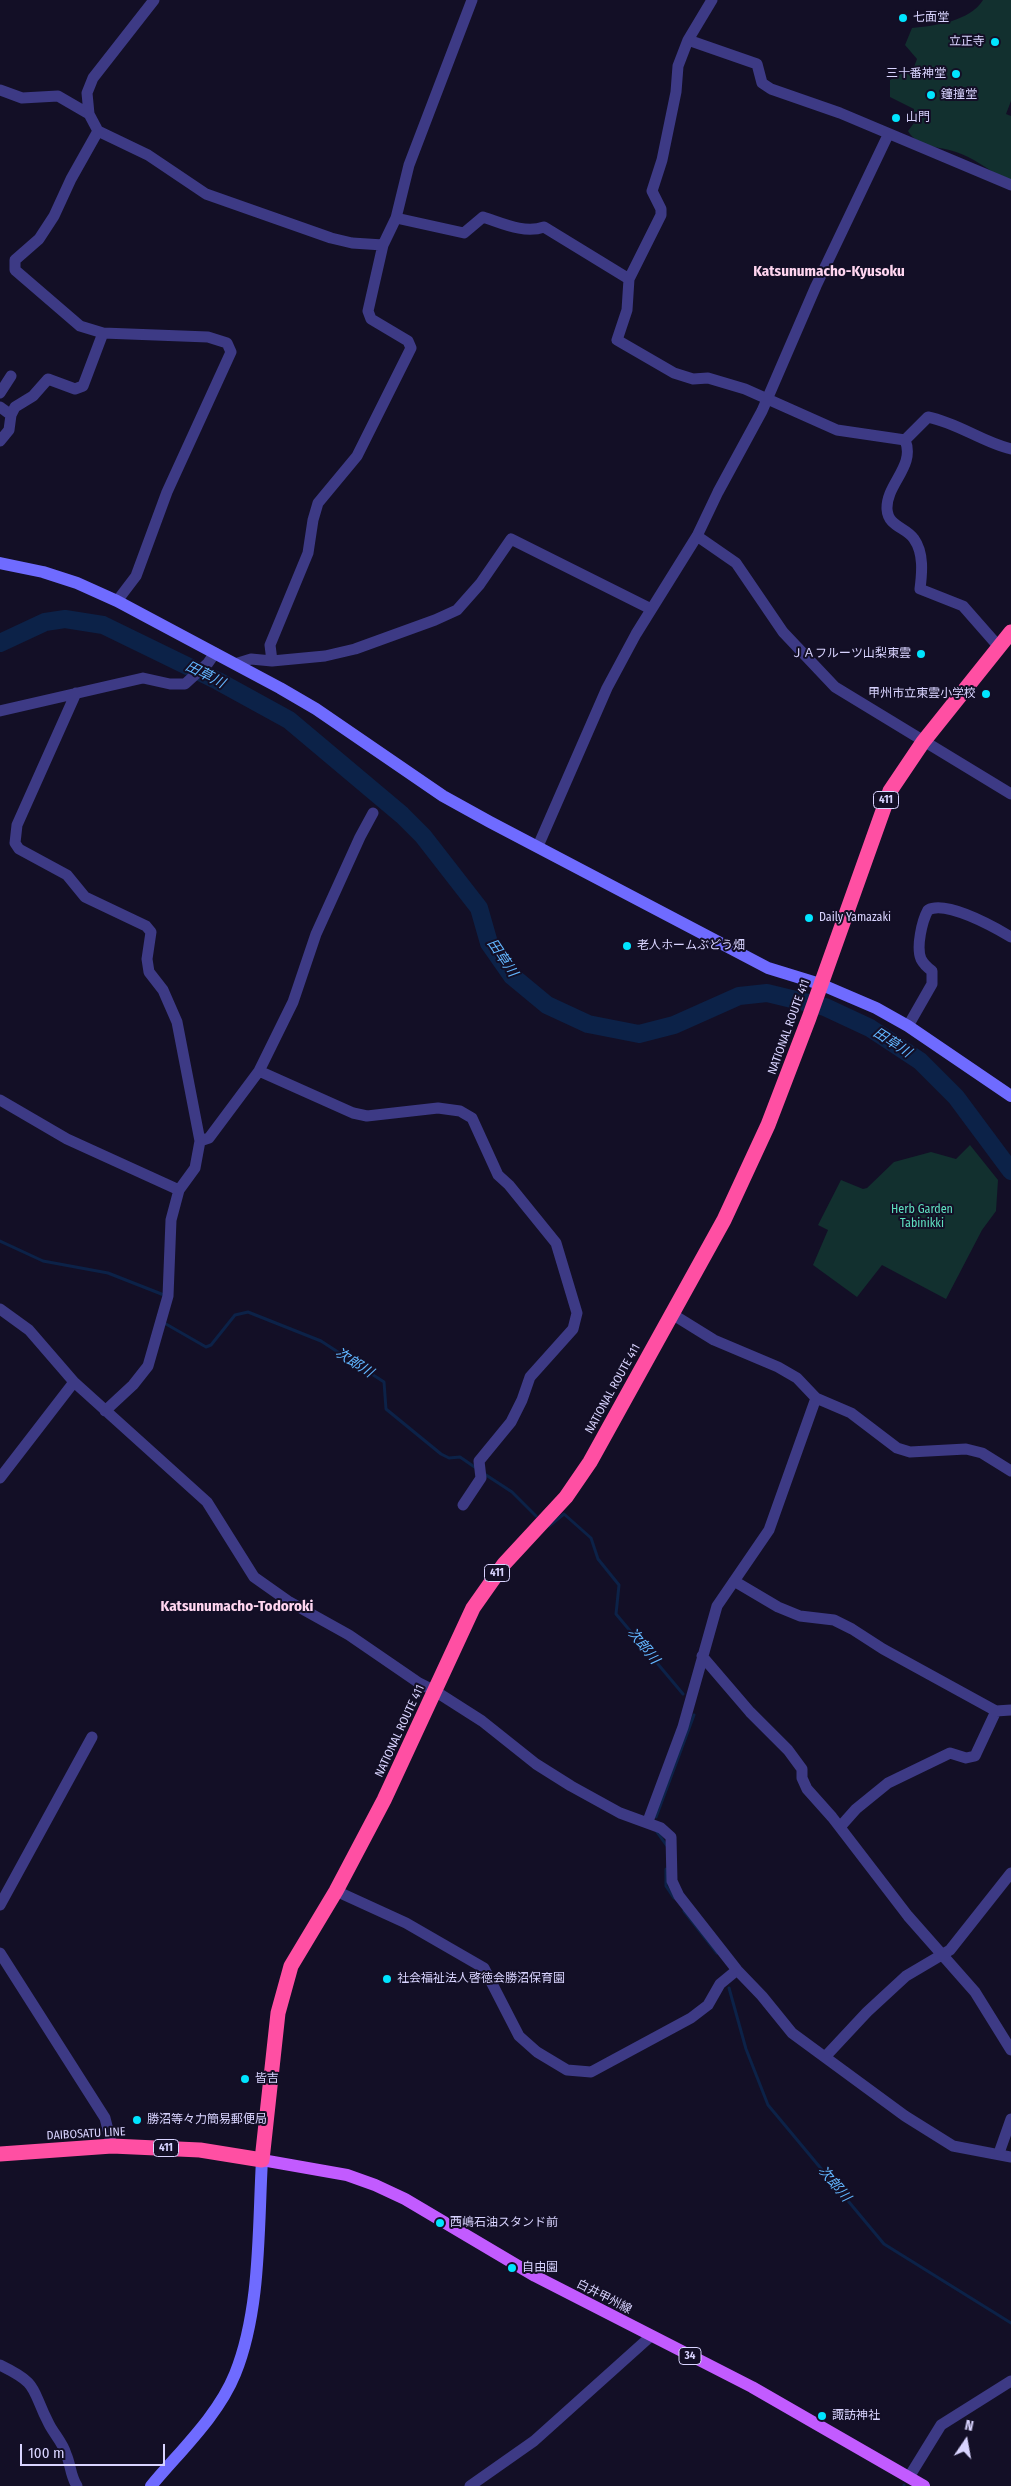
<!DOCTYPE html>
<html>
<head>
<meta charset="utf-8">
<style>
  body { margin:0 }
  #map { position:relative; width:1011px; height:2486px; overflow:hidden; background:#130f26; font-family:"Fira Sans Condensed",sans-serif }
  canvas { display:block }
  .north { position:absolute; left:941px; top:2416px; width:50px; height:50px; -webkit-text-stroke:4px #130f26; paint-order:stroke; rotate:12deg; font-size:14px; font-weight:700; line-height:20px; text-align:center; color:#d9d4ff }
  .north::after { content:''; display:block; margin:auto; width:18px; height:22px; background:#d9d4ff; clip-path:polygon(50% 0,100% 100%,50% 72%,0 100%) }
  .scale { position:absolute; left:20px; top:2444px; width:145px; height:22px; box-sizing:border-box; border:2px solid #d9d4ff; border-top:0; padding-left:6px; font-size:15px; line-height:18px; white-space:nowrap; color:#d9d4ff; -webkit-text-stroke:4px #130f26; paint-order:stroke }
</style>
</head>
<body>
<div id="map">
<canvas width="1011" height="2486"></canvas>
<div class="north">N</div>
<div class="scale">100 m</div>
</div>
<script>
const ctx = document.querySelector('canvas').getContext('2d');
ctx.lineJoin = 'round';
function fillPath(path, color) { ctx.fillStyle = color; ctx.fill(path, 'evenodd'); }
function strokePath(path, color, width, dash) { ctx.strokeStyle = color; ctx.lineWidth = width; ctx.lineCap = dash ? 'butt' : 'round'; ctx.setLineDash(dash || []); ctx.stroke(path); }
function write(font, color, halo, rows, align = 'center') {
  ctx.font = font + ' "Fira Sans Condensed","Noto Sans JP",sans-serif'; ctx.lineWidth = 4; ctx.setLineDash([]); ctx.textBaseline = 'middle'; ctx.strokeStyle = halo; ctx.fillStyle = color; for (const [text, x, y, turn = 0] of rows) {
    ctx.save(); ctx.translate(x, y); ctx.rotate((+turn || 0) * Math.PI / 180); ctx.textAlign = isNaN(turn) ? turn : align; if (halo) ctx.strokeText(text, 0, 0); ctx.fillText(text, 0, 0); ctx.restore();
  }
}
const green = new Path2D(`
  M983 0H1011V101L1006 114 1011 116V180L1004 179C989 170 972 157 956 152 939 146 918 148 908 131L914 123V109L890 97V80L914 67 917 59 905 45 912 28C935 26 970 21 983 0Z
  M970 1145 998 1180 996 1211 982 1230 946 1299 882 1265 857 1297 813 1265 828 1230 818 1225 841 1180 863 1189 867 1188 894 1162 931 1152 956 1159Z`);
const stream = new Path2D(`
  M0 1241 43 1261 108 1273 164 1295
  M166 1324 206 1347 211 1345 235 1315 248 1312 321 1341 384 1382 386 1409 441 1454 449 1458 460 1457 476 1468
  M483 1473 512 1492 536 1516
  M549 1526 564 1514 591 1538 598 1559 619 1585 616 1614 683 1694
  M656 1817 694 1715
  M657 1832 667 1846
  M666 1869V1886L674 1898
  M684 1911 717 1953
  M729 1988 746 2049 768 2105 884 2244 1011 2323
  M904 2486V2485`);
const river = new Path2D(`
  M0 643 45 622 65 619 103 625 218 681 289 720 402 815 423 836 479 908 489 943 512 976 547 1005 588 1024 639 1034 674 1025 739 996 767 993 825 1007 870 1028 920 1061 956 1097 1011 1171`);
const street = new Path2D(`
  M712 0 688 40 678 66 676 92 662 160 652 191 661 209V215L629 279 627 310 617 340 674 373 693 379 708 378 745 389 837 430 905 440
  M688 40 757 64 762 83 771 89 840 113 1011 185
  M0 90 22 98 58 96 89 114 98 131 148 155 206 194 331 238 352 243 383 245
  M89 114 87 93 93 78 154 0
  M98 131 71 179 54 216 39 239 15 260V270L80 326 103 333 208 337 227 343 231 352 167 492 136 576 117 601
  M396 218 409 165 472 0
  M0 393 11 376
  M0 407 11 415 9 430 0 441
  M11 415 15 407 33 396 48 379 75 389 83 386 103 333
  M905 440C916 466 886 484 887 509 888 527 906 527 914 539 924 553 922 573 920 589L963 606 999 647
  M905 440 928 417C958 423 982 442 1011 449
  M697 536 736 563 783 632 835 687 1011 794
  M272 661 270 645 308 553 313 520 318 503 357 456 411 348 408 341 371 319 368 311 383 245 396 218 464 233 483 217C502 223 524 234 544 227L629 279
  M235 664 251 659 272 661 325 656 355 649 435 620 457 610 480 584 511 539 651 609
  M76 693 17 825 15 843 19 849 67 875 85 897 146 926 151 932 147 959 149 972 163 990 177 1022 200 1141 195 1168 179 1190 171 1220 168 1296 148 1366 133 1385 105 1411
  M0 711 143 678 170 684H185L208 663 215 653
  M538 846 607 688 636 634 697 536 718 492 762 411 816 286 888 135
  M908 1026 932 984V971C928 968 923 963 921 959 916 947 922 921 928 910 946 900 994 927 1011 937
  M259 1071 353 1113 367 1116 438 1108 460 1111 472 1118 498 1175 509 1185 556 1243 577 1313 573 1329 530 1377 522 1400 511 1422 479 1461 481 1478 463 1505
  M0 1100 67 1139 179 1190
  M200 1141 209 1138 259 1071 293 1002 316 934 360 837 373 813
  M0 1309 29 1330 74 1382 207 1502 254 1577 288 1601 349 1635 419 1683 435 1691 482 1721 536 1764 571 1786 620 1813 661 1828 671 1837 672 1881 679 1896 737 1970 762 1996 792 2033 905 2116 953 2146 1011 2157
  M672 1314 714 1340 778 1367 797 1378 816 1398 851 1413 897 1448 910 1452 966 1449 982 1453 1011 1471
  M0 1478 74 1382
  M734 1581 778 1607 800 1616 834 1620 852 1629 883 1649 996 1711
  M702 1656 750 1712 788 1750 802 1769V1778L807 1789 832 1817 908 1916 975 1992 1011 2050
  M648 1821 683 1727 717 1606 769 1530 816 1398
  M840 1827 856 1809 888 1783 950 1753 966 1758 975 1756 996 1711 1011 1710
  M336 1891 406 1923 484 1968 519 2036 537 2052 567 2070 591 2072 691 2018 708 2005 720 1984 737 1970
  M0 1905 92 1737
  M0 1953 105 2118 112 2146
  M825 2057 867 2012 906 1976 950 1950 1011 1873
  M999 2153 1011 2119
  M0 2365C41 2385 30 2388 49 2424 54 2434 63 2443 66 2454 71 2465 70 2475 77 2486
  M909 2477 941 2425 1011 2381
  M470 2486 534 2441 651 2336`);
const secondary = new Path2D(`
  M0 563 43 572 77 583 117 601 280 688 316 709 443 796 490 822 768 968 820 984 876 1008 908 1026 1011 1096
  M151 2486C180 2451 218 2416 235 2374 261 2310 258 2229 262 2160`);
const primary = new Path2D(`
  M262 2160 347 2175 375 2185 405 2199 535 2276 752 2387 924 2486`);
const highway = new Path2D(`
  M0 2154 112 2146 200 2150 262 2160 278 2013 291 1966 336 1891 384 1800 473 1608 504 1564 566 1497 590 1462 724 1220 768 1125 809 1018 890 791 923 742 1011 632`);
const markers = [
  [903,18,5,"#00e5ff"],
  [995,42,5,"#00e5ff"],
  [956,74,5,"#00e5ff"],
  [931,95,5,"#00e5ff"],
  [896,118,5,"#00e5ff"],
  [921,654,5,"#00e5ff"],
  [986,694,5,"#00e5ff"],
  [809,918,5,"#00e5ff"],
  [627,946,5,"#00e5ff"],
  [387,1979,5,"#00e5ff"],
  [245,2079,5,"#00e5ff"],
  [137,2120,5,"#00e5ff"],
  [440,2223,5,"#00e5ff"],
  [512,2268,5,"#00e5ff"],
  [822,2416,5,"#00e5ff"]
];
const shields = [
  [886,800,25],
  [497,1573,25],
  [166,2148,25],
  [690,2356,22]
];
const shieldNames = [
  ["411",886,800],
  ["411",497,1573],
  ["411",166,2148],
  ["34",690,2356]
];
const poiNames = [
  ["七面堂",913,18],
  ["立正寺",985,42,"right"],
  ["三十番神堂",946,74,"right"],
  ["鐘撞堂",941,95],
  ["山門",906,118],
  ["ＪＡフルーツ山梨東雲",911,654,"right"],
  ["甲州市立東雲小学校",976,694,"right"],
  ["Daily Yamazaki",819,918],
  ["老人ホームぶどう畑",637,946],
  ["社会福祉法人啓徳会勝沼保育園",397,1979],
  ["皆吉",255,2079],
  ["勝沼等々力簡易郵便局",147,2120],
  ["西嶋石油スタンド前",450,2223],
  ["自由園",522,2268],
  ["諏訪神社",832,2416]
];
const streetNames = [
  ["NATIONAL ROUTE 411",789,1027,-70],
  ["NATIONAL ROUTE 411",613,1389,-61],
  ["NATIONAL ROUTE 411",400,1731,-65],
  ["DAIBOSATU LINE",86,2134,-3],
  ["白井甲州線",604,2297,27]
];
const parkNames = [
  ["Herb Garden",922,1210],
  ["Tabinikki",922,1224]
];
const waterNames = [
  ["田草川",205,675,27],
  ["田草川",502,958,56],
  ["田草川",892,1043,33],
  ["次郎川",354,1363,33],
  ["次郎川",643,1646,51],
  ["次郎川",834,2184,50]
];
const quarterNames = [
  ["Katsunumacho-Kyusoku",829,272],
  ["Katsunumacho-Todoroki",237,1607]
];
fillPath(green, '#12302f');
strokePath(stream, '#0c2248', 3);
strokePath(river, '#0c2248', 18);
strokePath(street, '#3d3a85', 11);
strokePath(secondary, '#6f6bff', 12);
strokePath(primary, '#c25bff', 12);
strokePath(highway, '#ff4fa3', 15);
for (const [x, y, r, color] of markers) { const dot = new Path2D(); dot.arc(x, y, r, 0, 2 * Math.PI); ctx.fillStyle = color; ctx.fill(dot); strokePath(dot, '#130f26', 2); }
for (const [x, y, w] of shields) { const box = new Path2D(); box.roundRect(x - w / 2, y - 8.5, w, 17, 4); ctx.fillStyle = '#130f26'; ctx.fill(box); strokePath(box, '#d9d4ff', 1); }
write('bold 11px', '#d9d4ff', null, shieldNames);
write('12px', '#d9d4ff', '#130f26', poiNames, 'left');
write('12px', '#d9d4ff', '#130f26', streetNames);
write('12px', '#5fe0c0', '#130f26', parkNames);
write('italic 14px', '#62b6ff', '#130f26', waterNames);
write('bold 15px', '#ffd6f0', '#130f26', quarterNames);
</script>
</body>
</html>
